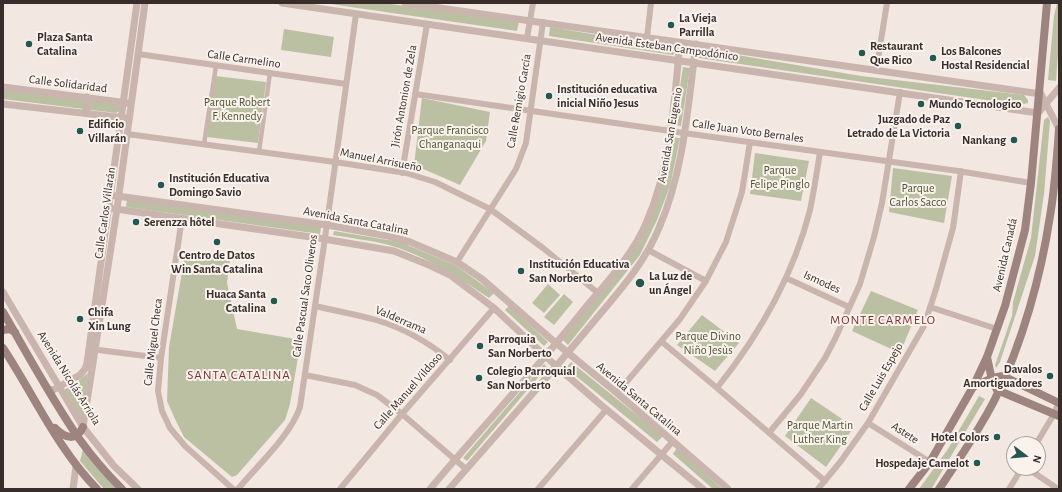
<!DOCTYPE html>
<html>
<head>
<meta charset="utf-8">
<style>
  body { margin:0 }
  #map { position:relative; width:1062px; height:492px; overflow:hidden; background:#f2e7e1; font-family:"Alegreya Sans",sans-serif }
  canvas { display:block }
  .frame { position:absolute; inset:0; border:4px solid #382d2b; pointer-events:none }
  .north { position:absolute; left:1006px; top:436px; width:40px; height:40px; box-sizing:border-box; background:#f9f2ed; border:1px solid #aca39f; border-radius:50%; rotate:106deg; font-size:11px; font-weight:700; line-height:16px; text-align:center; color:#382d2b }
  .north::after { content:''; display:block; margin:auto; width:14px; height:18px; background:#245751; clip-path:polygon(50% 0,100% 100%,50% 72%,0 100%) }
</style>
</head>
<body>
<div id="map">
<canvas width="1062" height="492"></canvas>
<div class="frame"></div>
<div class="north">N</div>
</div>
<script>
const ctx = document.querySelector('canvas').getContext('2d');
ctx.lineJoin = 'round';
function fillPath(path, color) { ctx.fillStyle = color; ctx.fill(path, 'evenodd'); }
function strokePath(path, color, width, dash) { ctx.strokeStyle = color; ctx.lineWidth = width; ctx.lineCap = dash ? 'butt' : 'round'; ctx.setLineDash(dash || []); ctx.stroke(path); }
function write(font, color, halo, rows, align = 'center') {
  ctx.font = font + ' "Alegreya Sans",sans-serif'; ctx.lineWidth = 4; ctx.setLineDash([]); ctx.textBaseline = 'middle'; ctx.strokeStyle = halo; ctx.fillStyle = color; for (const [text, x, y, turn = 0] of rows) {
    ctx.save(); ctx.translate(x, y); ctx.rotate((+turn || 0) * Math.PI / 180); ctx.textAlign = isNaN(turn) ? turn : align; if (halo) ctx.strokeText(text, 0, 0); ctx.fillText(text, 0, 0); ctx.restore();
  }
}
const green = new Path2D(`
  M323 3H384L519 22 517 31Z
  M1057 3H1059V40L1056 81 1048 80 1054 16Z
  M550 27 675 48 676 51 673 55 549 36Z
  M284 29 334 37 331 57 281 50Z
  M702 49 861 76 1024 95 1028 100V103L1020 105 699 58V52Z
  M683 67 690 68 681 126 674 125Z
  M215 76 266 82 258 143 207 137Z
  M5 90 116 104 120 106 119 111 116 113 3 99V91Z
  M422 98 490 112 486 141 460 185 414 165Z
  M1048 117 1050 121 1044 194 1035 256 1000 362 996 368 995 365 1012 316 1013 302 1031 238 1044 120Z
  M672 137 680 138 670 186 657 220 640 255 568 345 563 340 639 244 661 192Z
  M755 153 809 161 801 201 750 194Z
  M893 168 952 176 944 223 889 212Z
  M127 199 321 227 320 234 126 207Z
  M334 231 400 242 455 265 494 293 489 298C457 277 424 254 385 244 368 240 350 238 333 235Z
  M185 255 230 260 227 283 237 329 301 340 290 404 285 420 237 475 232 477 184 437 175 419 167 401 169 347Z
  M548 284 560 295 544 313 532 303Z
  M871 291 918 310 900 353 852 331Z
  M564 294 573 302 554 325 544 317Z
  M509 306 548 342 544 346 505 310Z
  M702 315 739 343 715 371 677 345Z
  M571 362 663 436 657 442 566 368Z
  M544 364 547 367 467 461 463 458Z
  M88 373 82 419 63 390 70 387Z
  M979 396 985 399 932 488 931 489H919L948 449Z
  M811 398 854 427 826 467 785 436Z
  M677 448 721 488 720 489H713L673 454Z
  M83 449 118 489H104L80 461Z`);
const pedestrian = new Path2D(`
  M204 144 216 66
  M259 152 270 73`);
const minor = new Path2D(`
  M647 37 651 3
  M527 38 533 3
  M138 54 346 84
  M876 71 887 3
  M415 94 698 135 958 171 1031 183
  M127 134 335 162 406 173 435 182 490 209 543 248 598 293
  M402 173 427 24
  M182 218 161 358 158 391 162 411 170 428 185 446 233 489
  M648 250 706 281
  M457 262 516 169 526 143 543 22
  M786 278 849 307
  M315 306C335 311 356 314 376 320 403 328 428 342 450 360
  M930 307 997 329
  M662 342 717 388 825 481
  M91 349 161 358
  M305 375 355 385 377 395 402 414 466 469
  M717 388C760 334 793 277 810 210 814 191 817 171 820 152
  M617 393 680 319 706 281 726 242 742 192 750 142
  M868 423 930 462
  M769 433 801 394 825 358 835 339 860 284 874 237 882 203 900 92
  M1036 444 1054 414 1059 402
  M1027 468 1058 489
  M238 489C257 466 291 435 300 407L324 245 356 14
  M340 489 402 414 494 308
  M538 489 606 410
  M632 489 673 441
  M818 489 841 461 868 423 924 326 936 289 953 228 961 171
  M1009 489 1022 468`);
const tertiary = new Path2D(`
  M282 3 1038 113 1059 88
  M405 3 1041 94 1059 129
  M3 87 128 103
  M3 104 126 118
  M85 113 88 106 87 97
  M110 195 327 225 388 236 410 242 457 262 482 279 550 338 617 393 728 489
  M109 208 318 238 394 251 429 265 450 275 494 308 556 366 601 405 703 489
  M3 292 83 427 114 466 138 489
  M48 389 53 390 80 375 85 369 87 363 137 3
  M83 427 117 209 145 3
  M73 489 76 466
  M430 489C481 428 536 370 586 307 608 281 634 253 647 221 671 166 674 102 680 43
  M449 489C496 435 544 382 590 326 615 296 644 265 659 228 684 171 688 105 696 44`);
const secondary = new Path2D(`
  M3 312C28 355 52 400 80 440 93 458 107 474 122 489
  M3 330 9 329 15 332
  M3 348C34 395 57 448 97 489
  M987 357 992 380 997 390 1059 416
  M973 387 992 378 1003 376 1059 403
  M55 428C65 438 76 442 83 427
  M909 489 930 462 973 387 987 357 1005 306 1025 230 1031 183 1047 3
  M939 489C958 461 980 429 995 399 1022 344 1041 276 1050 216 1055 187 1057 158 1059 129`);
const markers = [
  [671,25,4,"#245751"],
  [29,44,4,"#245751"],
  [862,53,4,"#245751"],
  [933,58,4,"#245751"],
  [549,96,4,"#245751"],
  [921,104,4,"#245751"],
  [958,126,4,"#245751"],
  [80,131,4,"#245751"],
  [1014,140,4,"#245751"],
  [161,185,4,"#245751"],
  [136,222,4,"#245751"],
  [217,242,4,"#245751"],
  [521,271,4,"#245751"],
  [640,283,5,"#245751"],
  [274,301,4,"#245751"],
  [80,319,4,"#245751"],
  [480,346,4,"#245751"],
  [1050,376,4,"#245751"],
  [479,378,4,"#245751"],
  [997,437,4,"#245751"],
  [977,463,4,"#245751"]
];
const poiNames = [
  ["La Vieja",679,18],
  ["Parrilla",679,32],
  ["Plaza Santa",37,37],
  ["Catalina",37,51],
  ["Restaurant",870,46],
  ["Que Rico",870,60],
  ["Los Balcones",941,51],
  ["Hostal Residencial",941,65],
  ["Institución educativa",557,89],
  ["inicial Niño Jesus",557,103],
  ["Mundo Tecnologico",929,104],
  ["Juzgado de Paz",950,119,"right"],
  ["Letrado de La Victoria",950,133,"right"],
  ["Edificio",88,124],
  ["Villarán",88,138],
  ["Nankang",1006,140,"right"],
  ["Institución Educativa",169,178],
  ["Domingo Savio",169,192],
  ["Serenzza hôtel",144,222],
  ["Centro de Datos",217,255,"center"],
  ["Win Santa Catalina",217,269,"center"],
  ["Institución Educativa",529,264],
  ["San Norberto",529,278],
  ["La Luz de",649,276],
  ["un Ángel",649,290],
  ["Huaca Santa",266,294,"right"],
  ["Catalina",266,308,"right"],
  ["Chifa",88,312],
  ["Xin Lung",88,326],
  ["Parroquia",488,339],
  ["San Norberto",488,353],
  ["Davalos",1042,369,"right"],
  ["Amortiguadores",1042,383,"right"],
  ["Colegio Parroquial",487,371],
  ["San Norberto",487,385],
  ["Hotel Colors",989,437,"right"],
  ["Hospedaje Camelot",969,463,"right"]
];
const streetNames = [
  ["Avenida Esteban Campodónico",667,47,8],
  ["Calle Carmelino",244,59,8],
  ["Calle Solidaridad",68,84,7],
  ["Jirón Antonion de Zela",404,96,-80],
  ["Calle Remigio García",519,101,-80],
  ["Calle Juan Voto Bernales",748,131,8],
  ["Avenida San Eugenio",670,135,-80],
  ["Manuel Arrisueño",381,160,11],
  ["Calle Carlos Villarán",105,213,-82],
  ["Avenida Santa Catalina",356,221,11],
  ["Avenida Canadá",1005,255,-77],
  ["Ismodes",822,282,24],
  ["Calle Pascual Saco Oliveros",305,296,-82],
  ["Valderrama",401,320,23],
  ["Calle Miguel Checa",153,342,-83],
  ["Calle Luis Espejo",881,377,-60],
  ["Avenida Nicolás Arriola",69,378,58],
  ["Calle Manuel Vildoso",408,391,-49],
  ["Avenida Santa Catalina",639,399,40],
  ["Astete",905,433,33]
];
const parkNames = [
  ["Parque Robert",237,102],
  ["F. Kennedy",237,116],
  ["Parque Francisco",450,130],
  ["Changanaqui",450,144],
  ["Parque",780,170],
  ["Felipe Pinglo",780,184],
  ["Parque",918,188],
  ["Carlos Sacco",918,202],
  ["Parque Divino",708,336],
  ["Niño Jesùs",708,350],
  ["Parque Martin",820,425],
  ["Luther King",820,439]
];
const neighbourhoodNames = [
  ["MONTE CARMELO",883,320],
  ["SANTA CATALINA",239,375]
];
fillPath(green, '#bcc0a2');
strokePath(pedestrian, '#c9b5ad', 4.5);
strokePath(minor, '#c9b5ad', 6);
strokePath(tertiary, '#c9b5ad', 7);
strokePath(secondary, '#9d847f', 8);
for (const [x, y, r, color] of markers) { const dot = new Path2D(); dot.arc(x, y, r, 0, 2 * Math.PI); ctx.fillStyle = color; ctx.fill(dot); strokePath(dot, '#f9f2ed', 1.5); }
write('bold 12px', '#382d2b', '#f9f2ed', poiNames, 'left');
write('12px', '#382d2b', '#f9f2ed', streetNames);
write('12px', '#4f5531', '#f9f2ed', parkNames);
ctx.letterSpacing = '1px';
write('13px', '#822e2a', '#f9f2ed', neighbourhoodNames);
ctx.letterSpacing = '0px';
</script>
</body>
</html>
